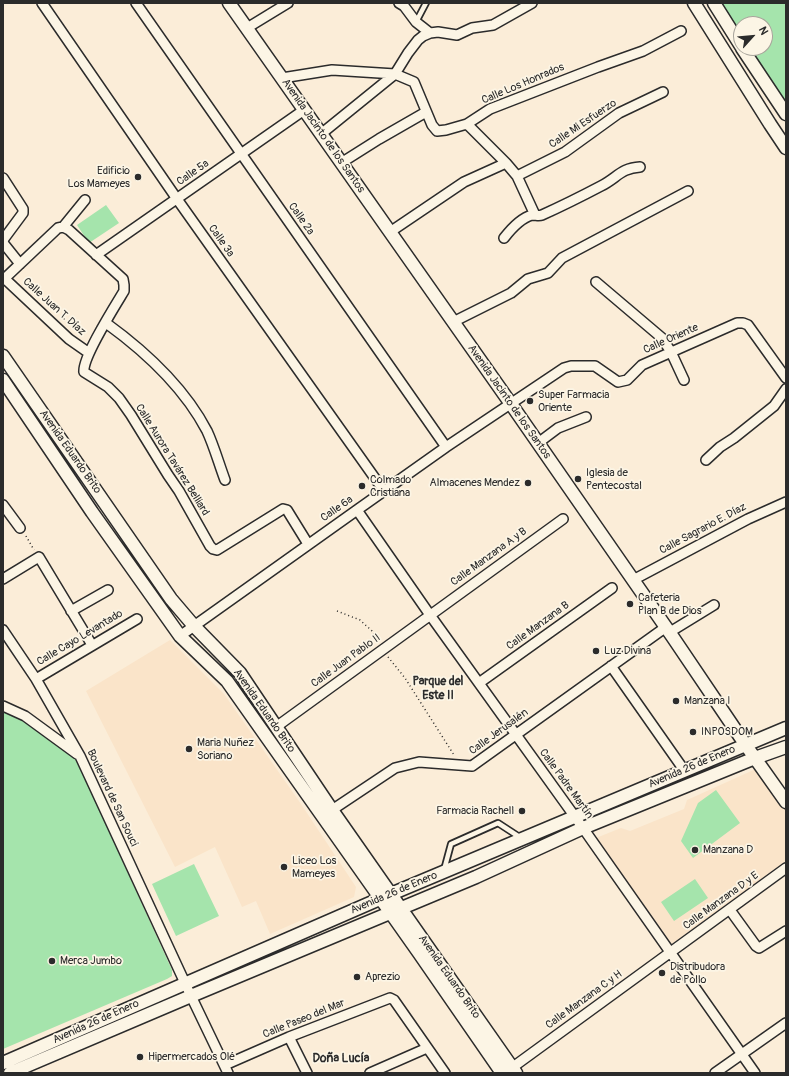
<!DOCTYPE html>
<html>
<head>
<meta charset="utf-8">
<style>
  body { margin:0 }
  #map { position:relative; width:789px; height:1076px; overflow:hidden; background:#fbedd8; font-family:Pangolin,sans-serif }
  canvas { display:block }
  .frame { position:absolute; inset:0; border:4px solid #2b2b2b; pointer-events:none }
  .north { position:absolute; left:733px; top:16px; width:40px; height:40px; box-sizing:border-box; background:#fcf5e5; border:1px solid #a8a49b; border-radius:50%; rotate:63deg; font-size:11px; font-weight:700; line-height:16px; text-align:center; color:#2b2b2b }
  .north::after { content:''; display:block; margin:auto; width:14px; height:18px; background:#2b2b2b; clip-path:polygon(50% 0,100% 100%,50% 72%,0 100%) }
</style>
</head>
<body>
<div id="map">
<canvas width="789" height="1076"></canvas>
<div class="frame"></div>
<div class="north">N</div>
</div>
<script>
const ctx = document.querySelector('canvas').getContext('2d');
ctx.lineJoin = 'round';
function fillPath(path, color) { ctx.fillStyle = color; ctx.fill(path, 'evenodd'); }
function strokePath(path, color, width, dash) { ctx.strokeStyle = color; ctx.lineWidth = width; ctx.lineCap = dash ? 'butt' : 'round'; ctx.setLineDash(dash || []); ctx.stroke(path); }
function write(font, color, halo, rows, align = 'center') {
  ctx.font = font + ' Pangolin,sans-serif'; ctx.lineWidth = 3.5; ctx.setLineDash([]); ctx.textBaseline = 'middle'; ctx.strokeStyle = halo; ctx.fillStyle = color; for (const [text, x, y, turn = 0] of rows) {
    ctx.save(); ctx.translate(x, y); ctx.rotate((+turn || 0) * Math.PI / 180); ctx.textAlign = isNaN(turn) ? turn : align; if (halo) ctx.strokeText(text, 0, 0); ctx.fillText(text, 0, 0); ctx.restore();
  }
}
const built = new Path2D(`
  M170 640 224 694 301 804 356 887 354 897 270 934 256 901 242 907 215 847 175 867 86 691Z
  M758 768 786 809V861L672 944 596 838 621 828 630 831 684 809 687 800Z`);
const green = new Path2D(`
  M719 3H784L786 6V102L749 48H765V24H741V36Z
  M106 205 119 223 89 243 77 225Z
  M3 710C30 722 55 742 77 761L172 970V976L167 979 3 1049Z
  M716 790 740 823 693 858 681 841 698 803Z
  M194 864 219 916 176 936 152 884Z
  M695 879 708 898 674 921 661 902Z`);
const path = new Path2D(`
  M26 536 34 550
  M337 611 360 620 372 631 378 642
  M388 657 405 678 454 755`);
const lane = new Path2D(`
  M416 22 426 3
  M444 870 451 844 498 823 521 838`);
const street = new Path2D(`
  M42 3 177 199 384 491
  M136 3 446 447
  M399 3 404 6 416 22 430 33
  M247 28 288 3
  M282 78 332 70 395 74 414 82 432 125 437 131 446 130 467 124 490 109 598 67 643 51 681 31
  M467 124 506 163 517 176 535 215
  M321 134 395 74 408 53 418 40 423 36 430 33 438 32 457 35 472 28 493 25 532 3
  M341 163 379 139 426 112
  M517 176 565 152 619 113 663 92
  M3 178 23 209V213L3 240 4 244 20 264
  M63 227 69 230 123 279 124 285V291C115 306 82 358 84 372L108 387 119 398 131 415 168 475 179 491 210 546 213 549 217 550 283 509 287 510 308 544
  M390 232 464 182 506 163
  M504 238C511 229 521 218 532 215 536 215 539 216 542 215 562 206 582 196 601 186 617 178 621 168 640 167
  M96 255 304 110
  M4 278 69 339 89 353
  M3 280 58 228 63 227 85 200
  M596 282 662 338 671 352 684 380
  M453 322 511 293 528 279 548 273 562 258 688 191
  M106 323C146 352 184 387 207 431 214 446 219 464 225 480
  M538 443 558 428 586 417
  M706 460 720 447 734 438 774 406 786 389
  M3 505 20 528
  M357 510 430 615 583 828 755 1073
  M3 579 39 557 92 645
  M633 580 748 519 786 502
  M71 611 108 590
  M3 630 36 679 80 756 191 996 228 1073
  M670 632 714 605
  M180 636 357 510 446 447 564 368 571 366H595L618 382 627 380 642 365 737 323H743L748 325 786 378
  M611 666 684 770
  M36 679 137 619
  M479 683 612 588
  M3 706 25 716 77 754
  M276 727 563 519
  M332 810 395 768 419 762 472 766 666 627
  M730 910 756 946 759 948 786 931
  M289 1037 307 1073
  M225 1065 289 1037 390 998 394 1000 445 1073
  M513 1067 786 868
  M370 1073 427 1048
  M715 1073 786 1023`);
const secondary = new Path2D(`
  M229 3 511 404 672 636 745 744 786 802
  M694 3 770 124 786 148
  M714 3 741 46
  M742 48 786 114
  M3 356 171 599 194 626 240 673 332 810 516 1073
  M3 380 92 512 180 636 227 681 419 953 502 1073
  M3 1063 391 894 786 728
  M10 1073 191 996 476 877 583 828 755 758 786 747`);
const markers = [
  [138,177,4,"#2b2b2b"],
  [530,401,4,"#2b2b2b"],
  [578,479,4,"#2b2b2b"],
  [528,483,4,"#2b2b2b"],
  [362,486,4,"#2b2b2b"],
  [630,604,4,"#2b2b2b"],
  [596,651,4,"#2b2b2b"],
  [676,701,4,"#2b2b2b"],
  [693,732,4,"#2b2b2b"],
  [189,749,4,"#2b2b2b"],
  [522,811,4,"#2b2b2b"],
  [695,850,4,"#2b2b2b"],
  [284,867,4,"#2b2b2b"],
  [52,961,4,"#2b2b2b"],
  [662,973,4,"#2b2b2b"],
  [357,977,4,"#2b2b2b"],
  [140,1057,4,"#2b2b2b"]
];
const streetNames = [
  ["Calle Los Honrados",523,84,-23],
  ["Calle Mi Esfuerzo",583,124,-34],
  ["Avenida Jacinto de los Santos",323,136,55],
  ["Calle 5a",193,173,-35],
  ["Calle 2a",301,219,55],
  ["Calle 3a",221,241,55],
  ["Calle Juan T. Díaz",54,307,42],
  ["Calle Oriente",671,339,-24],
  ["Avenida Jacinto de los Santos",509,402,55],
  ["Avenida Eduardo Brito",70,452,55],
  ["Calle Aurora Tavárez Belliard",172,460,58],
  ["Calle 6a",337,509,-35],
  ["Calle Sagrario E. Díaz",703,529,-28],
  ["Calle Manzana A y B",489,557,-36],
  ["Calle Manzana B",538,626,-36],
  ["Calle Cayo Levantado",80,638,-31],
  ["Calle Juan Pablo II",346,661,-36],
  ["Avenida Eduardo Brito",264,711,55],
  ["Calle Jerusalén",499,732,-36],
  ["Avenida 26 de Enero",692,767,-23],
  ["Calle Padre Martín",566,784,54],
  ["Boulevard de San Souci",112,798,65],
  ["Avenida 26 de Enero",394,893,-23],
  ["Calle Manzana D y E",721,901,-36],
  ["Avenida Eduardo Brito",449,977,55],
  ["Calle Manzana C y H",584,1000,-36],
  ["Calle Paseo del Mar",304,1019,-22],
  ["Avenida 26 de Enero",96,1022,-24]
];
const poiNames = [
  ["Edificio",130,171,"right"],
  ["Los Mameyes",130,184,"right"],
  ["Super Farmacia",538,395],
  ["Oriente",538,408],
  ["Iglesia de",586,473],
  ["Pentecostal",586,486],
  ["Colmado",370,480],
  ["Cristiana",370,493],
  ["Almacenes Mendez",520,483,"right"],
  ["Cafeteria",638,598],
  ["Plan B de Dios",638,611],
  ["Luz Divina",604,651],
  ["Manzana I",684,701],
  ["INPOSDOM",701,732],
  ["Maria Nuñez",197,743],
  ["Soriano",197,756],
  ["Farmacia Rachell",514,811,"right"],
  ["Manzana D",703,850],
  ["Liceo Los",292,861],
  ["Mameyes",292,874],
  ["Merca Jumbo",60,961],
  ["Distribudora",670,967],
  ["de Pollo",670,980],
  ["Aprezio",365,977],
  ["Hipermercados Olé",148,1057]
];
const neighbourhoodNames = [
  ["Parque del",438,682],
  ["Este II",438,696],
  ["Doña Lucía",341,1059]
];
fillPath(built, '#fae4c9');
fillPath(green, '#a5e4ac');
strokePath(lane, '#2b2b2b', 8);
strokePath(street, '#2b2b2b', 12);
strokePath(secondary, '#2b2b2b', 15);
strokePath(path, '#2b2b2b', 1.5, [1, 3]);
strokePath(lane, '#fcf5e5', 4.5);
strokePath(street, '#fcf5e5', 9);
strokePath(secondary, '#fcf5e5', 12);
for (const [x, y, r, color] of markers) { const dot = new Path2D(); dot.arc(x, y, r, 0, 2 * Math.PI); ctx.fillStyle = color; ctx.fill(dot); strokePath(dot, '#fcf5e5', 1.5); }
write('11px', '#2b2b2b', '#fcf5e5', streetNames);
write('11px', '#2b2b2b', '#fcf5e5', poiNames, 'left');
write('bold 12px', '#2b2b2b', '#fcf5e5', neighbourhoodNames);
</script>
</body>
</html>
